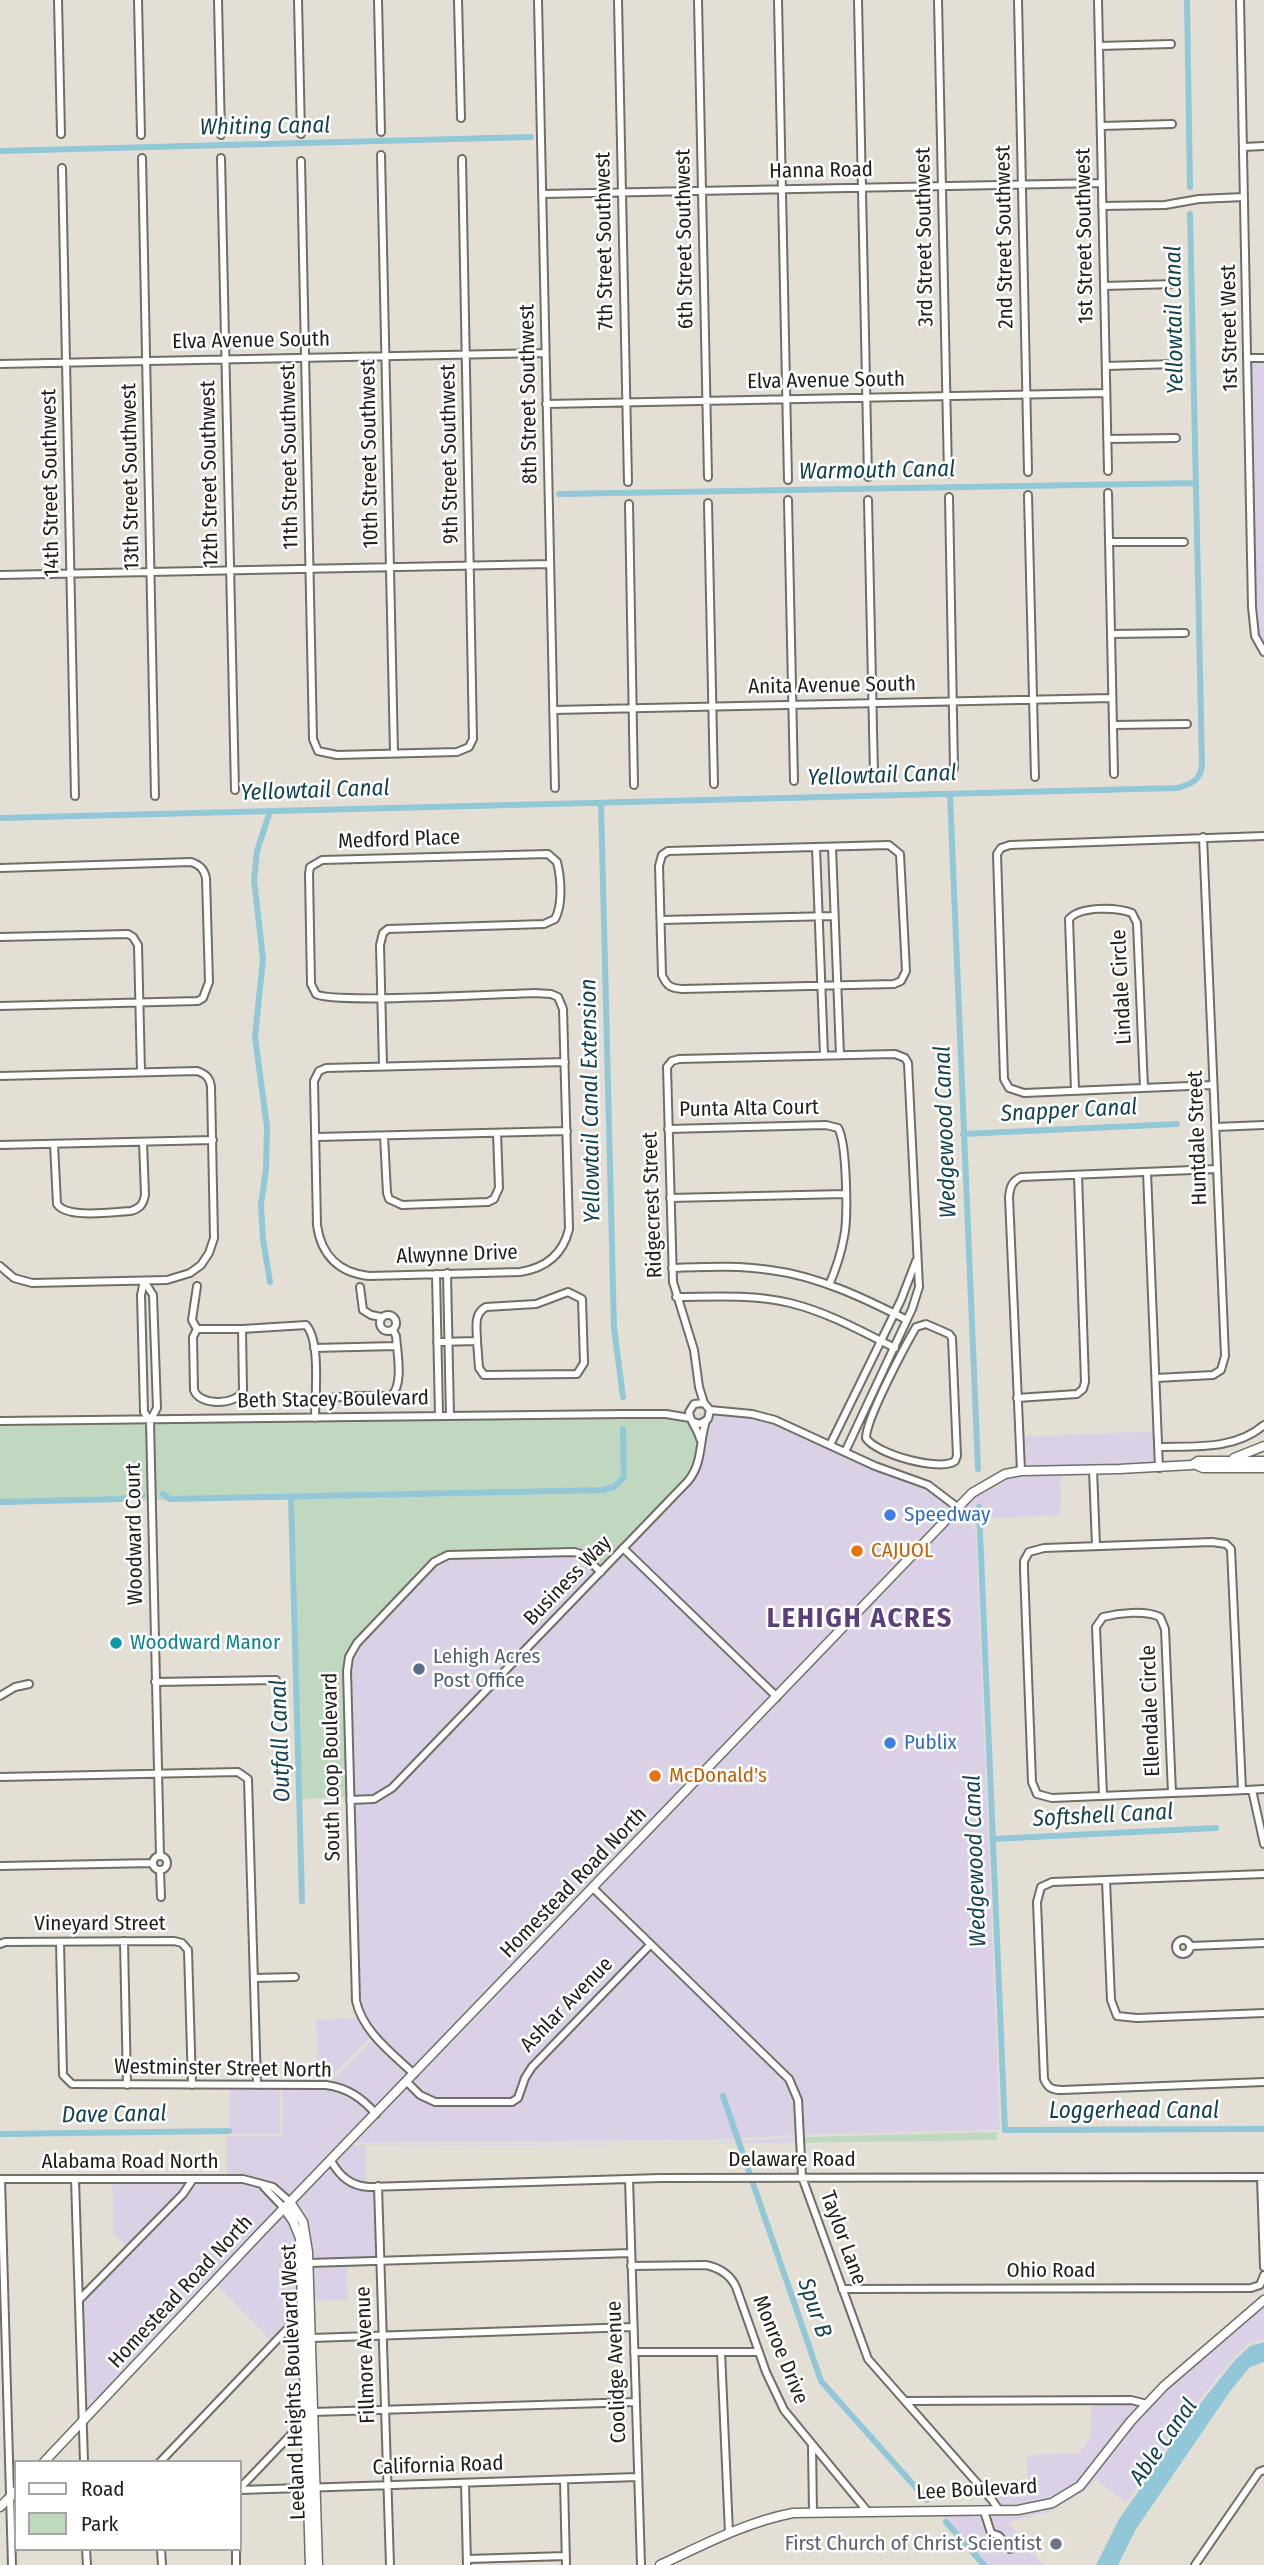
<!DOCTYPE html>
<html>
<head>
<meta charset="utf-8">
<style>
  body { margin:0 }
  #map { position:relative; width:1264px; height:2565px; overflow:hidden; background:#e4dfd5; font-family:"Fira Sans Condensed",sans-serif }
  canvas { display:block }
  .legend { position:absolute; left:14px; top:2460px; width:228px; height:91px; box-sizing:border-box; background:#fff; border:2px solid #a6a5a3; margin:0; padding:9px 12px; list-style:none; font-size:21px; color:#201e1a }
  .legend li { display:flex; align-items:center; gap:14px; height:35px }
  .legend b { width:35px; border:2px solid #a6a5a3 }
</style>
</head>
<body>
<div id="map">
<canvas width="1264" height="2565"></canvas>
<ul class="legend">
<li><b style="height:9px;background:#fff"></b>Road</li>
<li><b style="height:19px;background:#c1d8c0"></b>Park</li>
</ul>
</div>
<script>
const ctx = document.querySelector('canvas').getContext('2d');
ctx.lineJoin = 'round';
function fillPath(path, color) { ctx.fillStyle = color; ctx.fill(path, 'evenodd'); }
function strokePath(path, color, width, dash) { ctx.strokeStyle = color; ctx.lineWidth = width; ctx.lineCap = dash ? 'butt' : 'round'; ctx.setLineDash(dash || []); ctx.stroke(path); }
function write(font, color, halo, rows, align = 'center') {
  ctx.font = font + ' "Fira Sans Condensed",sans-serif'; ctx.lineWidth = 5; ctx.setLineDash([]); ctx.textBaseline = 'middle'; ctx.strokeStyle = halo; ctx.fillStyle = color; for (const [text, x, y, turn = 0] of rows) {
    ctx.save(); ctx.translate(x, y); ctx.rotate((+turn || 0) * Math.PI / 180); ctx.textAlign = isNaN(turn) ? turn : align; if (halo) ctx.strokeText(text, 0, 0); ctx.fillText(text, 0, 0); ctx.restore();
  }
}
const commercial = new Path2D(`
  M1247 358H1264V650L1255 635Z
  M699 1413H736L766 1417 919 1482 957 1507 976 1532 1000 2130 800 2135 710 2140 349 2143 285 2208 298 2230 302 2318 274 2343 215 2283 83 2421 79 2301 183 2194 193 2179H227V2136H282L283 2084 327 2085 375 2037 358 2008 347 1671 351 1650 441 1557 574 1552 601 1571 701 1448Z
  M1159 1431 1161 1465 1020 1468 1018 1437Z
  M1061 1472 1060 1515 981 1519 989 1748 987 1749 979 1532 961 1508 974 1495 1006 1477 1021 1473Z
  M359 2018 372 2036 325 2082H317L316 2020Z
  M280 2086V2134H230V2087Z
  M800 2137V2143L366 2146V2188H381L383 2262 347 2263 348 2300 313 2301 309 2234 302 2212 294 2202 350 2145 710 2143Z
  M112 2182H188L180 2193 128 2248 113 2233Z
  M1264 2305V2339L1248 2344 1233 2359 1198 2402 1126 2503 1096 2479 1086 2490 1050 2512 1008 2522 1043 2565H983L941 2514 1028 2512 1053 2506 1073 2496 1090 2480 1134 2423 1166 2388Z
  M1145 2402 1080 2482 1056 2499 1036 2505 996 2508 979 2485 1028 2484 1027 2455 1079 2453 1090 2440 1092 2403Z`);
const green = new Path2D(`
  M666 1417 688 1420 697 1426V1459L691 1474 601 1568 583 1553 567 1549 447 1552 432 1561 355 1641 346 1656 344 1671 347 1797 301 1799 294 1498 153 1500 0 1505V1425Z
  M997 2132V2140L800 2143V2137Z`);
const water = new Path2D(`
  M1264 2342V2362L1250 2367 1231 2390 1136 2529 1118 2565H1096L1119 2519 1200 2404 1235 2360 1250 2346Z`);
const canal = new Path2D(`
  M1187 0 1190 187
  M0 151 531 137
  M559 494 1196 483
  M950 794 978 1469
  M601 803 614 1328 623 1397
  M270 811 257 851 254 880 263 959 255 1037 267 1127 266 1169 261 1205 263 1239 270 1282
  M0 818 1177 788C1192 784 1201 780 1202 764L1190 214
  M963 1134 1177 1124
  M163 1494 170 1499 603 1490 614 1487 624 1477 623 1429
  M291 1496 302 1901
  M0 1502 121 1499 143 1495
  M979 1507 1005 2130 1264 2129
  M992 1839 1216 1828
  M723 2096 821 2381 927 2500
  M0 2134 229 2131
  M946 2522 984 2565`);
const minor = new Path2D(`
  M58 0 61 134
  M138 0 141 135
  M218 0 221 135
  M298 0 301 134
  M378 0 381 132
  M458 0 461 118
  M538 0 555 788
  M618 0 628 482
  M698 0 708 477
  M778 0 788 480
  M858 0 868 477
  M938 0 948 474
  M1018 0 1028 472
  M1098 0 1108 471
  M1240 0 1252 607 1255 636 1264 652
  M1099 46 1171 44
  M1101 126 1172 124
  M1243 147 1264 146
  M381 155 394 753
  M142 158 155 796
  M221 158 235 790
  M301 161 313 739 318 751 337 755 457 752 469 747 473 739 462 159
  M62 168 75 796
  M542 194 1102 183
  M1102 206 1165 205 1199 199 1244 197
  M1104 286 1175 284
  M1248 358H1264
  M0 364 545 353
  M1106 366 1175 364
  M546 404 1106 393
  M1107 439 1176 438
  M1108 493 1114 774
  M1028 495 1035 777
  M949 497 954 768
  M788 500 794 781
  M868 500 874 774
  M708 503 714 784
  M629 504 634 785
  M1109 542H1184
  M0 575 549 564
  M1111 634 1185 633
  M553 710 1112 698
  M1113 725 1187 724
  M889 845 900 854 906 971 901 981 894 984 682 989C670 988 667 986 662 975L659 866 662 855 668 851Z
  M816 847 824 1055
  M832 847 840 1055
  M0 868 191 862C200 865 204 869 206 878L209 982 203 998 198 1001 0 1006
  M661 920 834 916
  M0 937 128 934 133 937 138 945 141 1072
  M383 1066 380 945 383 933 388 929 544 924 555 919C563 904 561 878 557 862L548 854 322 860 310 867 309 874 311 984 316 994C331 1004 503 994 534 993L551 994 558 997 563 1009 569 1229C563 1254 546 1268 520 1272L369 1276C339 1273 321 1255 317 1225L314 1081 319 1071 326 1068 565 1062
  M0 1076 197 1071C206 1074 210 1078 211 1087L214 1238 209 1253 201 1265 190 1273 167 1280 32 1283 14 1278 0 1266
  M1213 1085 1024 1093 1009 1088 1004 1079 997 854 1001 848 1010 845 1264 836
  M1075 1090 1069 919C1080 906 1116 907 1132 913L1137 923 1144 1088
  M1215 1127 1264 1125
  M668 1129 826 1125 838 1128C847 1143 848 1219 844 1237 841 1254 836 1269 829 1285
  M384 1136 387 1193 389 1199 402 1205 488 1202 494 1199 499 1188 497 1133
  M316 1137 567 1131
  M54 1144 57 1204C67 1219 113 1212 131 1211 140 1208 143 1205 145 1195L143 1142
  M0 1145 213 1140
  M1147 1172 1159 1468
  M670 1198 845 1194
  M672 1268C704 1267 737 1265 770 1270 818 1276 864 1298 907 1320
  M447 1273 450 1416
  M436 1274 439 1416
  M144 1281 153 1295 157 1408 150 1421 160 1856
  M144 1281 141 1295 144 1412 150 1421
  M360 1287 363 1310 371 1315 381 1317
  M676 1297C714 1297 753 1294 790 1303 827 1312 861 1331 895 1348
  M380 1323a8 8 0 1 1 16 0a8 8 0 1 1-16 0Z
  M926 1324 949 1334 952 1338 957 1456 955 1461C940 1472 876 1454 866 1438 866 1419 905 1346 916 1327Z
  M197 1329 192 1320 197 1286
  M242 1329 243 1390C237 1406 199 1406 194 1390L193 1337 197 1329H242L306 1325C321 1341 315 1396 315 1418
  M437 1342 477 1341C477 1328 473 1314 486 1307L536 1304 568 1292 582 1299 584 1363 577 1374 484 1375 479 1368 477 1341
  M314 1348 396 1346
  M1156 1378 1213 1375 1221 1370 1225 1356 1203 837
  M1017 1398 1077 1394 1083 1389 1085 1382 1078 1175
  M315 1399 354 1396H391C404 1385 397 1352 396 1336L393 1330
  M704 1403 699 1387 694 1350 673 1282 667 1067 672 1061 679 1059 895 1054 905 1058 908 1063 919 1287 912 1309 845 1452
  M710 1410 752 1414 775 1420 875 1466 928 1485 957 1507
  M0 1421 624 1414H666L690 1418
  M694 1422 700 1424 708 1419 710 1410 704 1403 694 1404 689 1412C690 1422 698 1429 700 1439
  M830 1445 901 1300 916 1261
  M1159 1447C1195 1446 1235 1450 1264 1425
  M1093 1469 1096 1546
  M1021 1471 1009 1197C1010 1187 1012 1181 1021 1177L1217 1169
  M623 1548 777 1697
  M155 1682 276 1680
  M0 1696 15 1687 29 1684
  M0 1777 238 1772 248 1779 257 2085
  M1242 1790 1231 1549 1226 1544 1212 1542 1044 1548 1029 1552 1024 1561V1569L1032 1782 1037 1794 1052 1798 1172 1793C1203 1792 1233 1791 1264 1789
  M1252 1790 1264 1844
  M1103 1796 1096 1627 1103 1617C1119 1613 1145 1610 1160 1617L1165 1629 1172 1793
  M350 1800 374 1799 392 1788 688 1481C703 1463 699 1442 706 1421
  M153 1863a7 7 0 1 1 14 0a7 7 0 1 1-14 0Z
  M0 1866 153 1863
  M160 1870 161 1897
  M1264 1874 1052 1882 1041 1887 1037 1902 1044 2079C1048 2088 1052 2090 1062 2090L1264 2082
  M1106 1880 1111 2000 1117 2016 1137 2018 1264 2013
  M593 1888 789 2079 798 2100 802 2177 868 2359 992 2500 999 2510
  M1176 1947a7 7 0 1 1 14 0a7 7 0 1 1-14 0Z
  M124 1941 127 2085
  M60 1942 63 2075 72 2084 326 2085C348 2088 362 2098 376 2114
  M0 1944 5 1942 174 1941 182 1943 188 1950 192 2085
  M1191 1946 1264 1943
  M255 1978 295 1977
  M414 2074C392 2053 363 2032 356 2001L347 1671 349 1657 357 1643 434 1562 448 1555 574 1552 581 1554 601 1572
  M407 2082 420 2095 435 2102H512L518 2098 525 2078 532 2067 650 1945
  M331 2161C340 2176 350 2186 369 2187L660 2178 1264 2177
  M1261 2177 1264 2267
  M0 2179H243L273 2187 290 2202
  M1 2179 12 2565
  M75 2179 84 2462
  M629 2179 641 2565
  M378 2186 390 2565
  M264 2187 284 2208
  M309 2263 631 2253
  M631 2266 706 2265C720 2268 730 2274 736 2287L766 2372 784 2410 868 2512
  M842 2289 1251 2288 1260 2285 1264 2275
  M79 2300 183 2194 193 2179
  M312 2338 633 2327
  M634 2352H759
  M721 2352 729 2533
  M905 2401 1131 2400 1147 2404
  M313 2412 636 2402
  M812 2446 813 2513
  M160 2462 294 2322 302 2318
  M564 2480 566 2565
  M465 2483 467 2565
  M240 2488 305 2420
  M240 2490 638 2477
  M984 2511 991 2533 999 2536 1010 2549
  M86 2549 87 2565
  M161 2549 162 2565
  M236 2549V2565
  M467 2559 566 2556
  M1195 2565 1259 2472 1264 2470`);
const major = new Path2D(`
  M1234 1458 1264 1446
  M1194 1464 1203 1468H1264
  M290 2202 303 2222 308 2252 318 2565
  M284 2208 293 2221 300 2238 310 2565
  M44 2462 261 2232 972 1493 1005 1474 1021 1471 1119 1469 1192 1465 1198 1461H1264
  M0 2507 16 2491
  M660 2565C703 2545 746 2522 793 2513L1018 2510 1052 2503 1080 2486 1131 2421 1164 2386 1264 2300`);
const markers = [
  [890,1515,7,"#3f7fe0"],
  [857,1551,7,"#e8710a"],
  [116,1643,7,"#0f9aa8"],
  [419,1669,7,"#5c6f8a"],
  [890,1743,7,"#3f7fe0"],
  [655,1776,7,"#e8710a"],
  [1056,2544,7,"#6b7280"]
];
const streetNames = [
  ["Hanna Road",821,171,-1],
  ["1st Street Southwest",1085,236,-91],
  ["3rd Street Southwest",925,237,-91],
  ["2nd Street Southwest",1005,237,-91],
  ["6th Street Southwest",685,239,-91],
  ["7th Street Southwest",605,241,-91],
  ["1st Street West",1230,328,-91],
  ["Elva Avenue South",251,341,-1],
  ["Elva Avenue South",826,381,-1],
  ["8th Street Southwest",529,394,-91],
  ["10th Street Southwest",370,454,-91],
  ["9th Street Southwest",450,454,-91],
  ["11th Street Southwest",290,457,-91],
  ["12th Street Southwest",210,474,-91],
  ["13th Street Southwest",131,477,-91],
  ["14th Street Southwest",51,483,-91],
  ["Anita Avenue South",832,686,-1],
  ["Medford Place",399,840,-2],
  ["Lindale Circle",1122,987,-93],
  ["Punta Alta Court",749,1109,-1],
  ["Huntdale Street",1198,1138,-92],
  ["Ridgecrest Street",653,1205,-92],
  ["Alwynne Drive",457,1255,-2],
  ["Beth Stacey Boulevard",333,1400,-1],
  ["Woodward Court",135,1534,-91],
  ["Business Way",568,1581,-46],
  ["Ellendale Circle",1151,1711,-92],
  ["South Loop Boulevard",332,1767,-91],
  ["Homestead Road North",574,1883,-46],
  ["Vineyard Street",100,1924],
  ["Ashlar Avenue",567,2005,-46],
  ["Westminster Street North",223,2069,1],
  ["Delaware Road",792,2160],
  ["Alabama Road North",130,2162],
  ["Taylor Lane",843,2238,70],
  ["Ohio Road",1051,2271],
  ["Homestead Road North",181,2292,-47],
  ["Monroe Drive",780,2350,68],
  ["Fillmore Avenue",366,2355,-92],
  ["Coolidge Avenue",617,2372,-92],
  ["Leeland Heights Boulevard West",294,2382,-92],
  ["California Road",438,2466,-2],
  ["Lee Boulevard",977,2490,-3]
];
const shopNames = [
  ["Speedway",904,1515],
  ["Publix",904,1743]
];
const foodNames = [
  ["CAJUOL",871,1551],
  ["McDonald's",669,1776]
];
const cultureNames = [
  ["Woodward Manor",130,1643]
];
const serviceNames = [
  ["Lehigh Acres",433,1657],
  ["Post Office",433,1681]
];
const worshipNames = [
  ["First Church of Christ Scientist",1042,2544]
];
const waterNames = [
  ["Whiting Canal",265,127,-1],
  ["Yellowtail Canal",1175,320,-91],
  ["Warmouth Canal",877,471,-1],
  ["Yellowtail Canal",882,776,-2],
  ["Yellowtail Canal",315,791,-2],
  ["Yellowtail Canal Extension",591,1101,-91],
  ["Snapper Canal",1069,1111,-3],
  ["Wedgewood Canal",946,1132,-92],
  ["Outfall Canal",281,1741,-92],
  ["Softshell Canal",1103,1816,-3],
  ["Wedgewood Canal",976,1861,-92],
  ["Loggerhead Canal",1134,2112],
  ["Dave Canal",114,2115,-1],
  ["Spur B",814,2308,71],
  ["Able Canal",1164,2442,-55]
];
const districtNames = [
  ["LEHIGH ACRES",860,1619]
];
fillPath(commercial, '#dad1e6');
fillPath(green, '#c1d8c0');
fillPath(water, '#92c7d7');
strokePath(canal, '#92c7d7', 6);
strokePath(minor, '#726e65', 10);
strokePath(major, '#726e65', 11);
strokePath(minor, '#fff', 6);
strokePath(major, '#fff', 8);
for (const [x, y, r, color] of markers) { const dot = new Path2D(); dot.arc(x, y, r, 0, 2 * Math.PI); ctx.fillStyle = color; ctx.fill(dot); strokePath(dot, '#fff', 2.5); }
write('21px', '#201e1a', '#fff', streetNames);
write('21px', '#366cbe', '#fff', shopNames, 'left');
write('21px', '#c56008', '#fff', foodNames, 'left');
write('21px', '#0d838f', '#fff', cultureNames, 'left');
write('21px', '#4e5e75', '#fff', serviceNames, 'left');
write('21px', '#5b616d', '#fff', worshipNames, 'right');
write('italic 23px', '#13434f', '#fff', waterNames);
ctx.letterSpacing = '2px';
write('bold 28px', '#5c407b', '#fff', districtNames);
ctx.letterSpacing = '0px';
</script>
</body>
</html>
